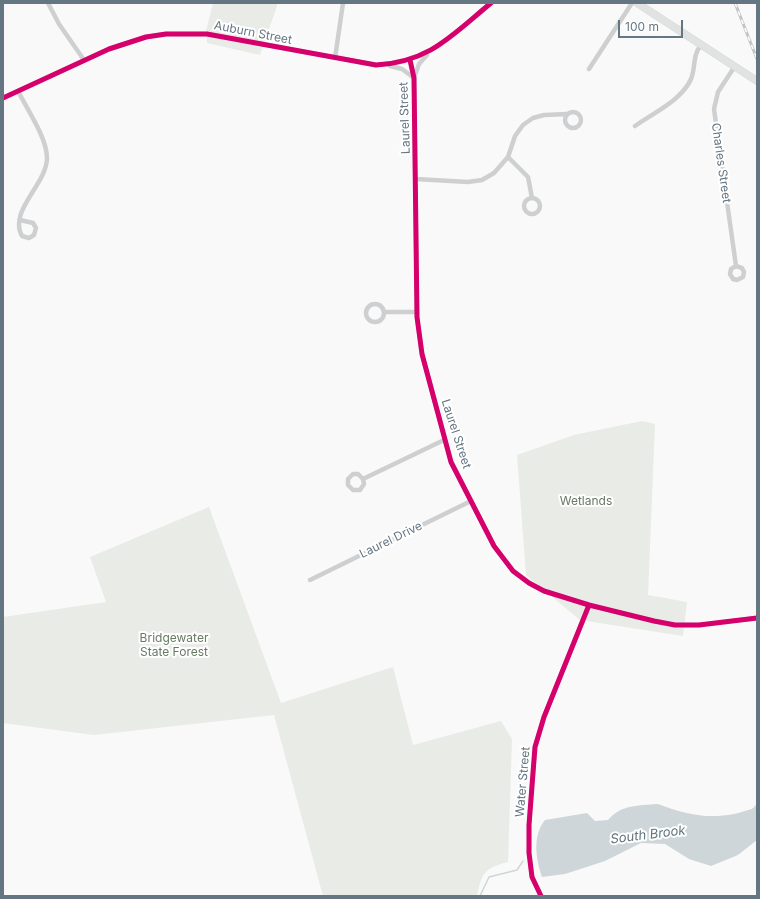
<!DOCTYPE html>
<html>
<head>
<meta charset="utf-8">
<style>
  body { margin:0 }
  #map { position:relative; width:760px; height:899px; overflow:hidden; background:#f9f9f9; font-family:Inter,sans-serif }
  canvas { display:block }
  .frame { position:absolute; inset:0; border:4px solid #657683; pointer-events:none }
  .scale { position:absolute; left:618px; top:20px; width:65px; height:18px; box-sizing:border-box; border:2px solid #657683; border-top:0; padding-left:5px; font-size:12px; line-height:14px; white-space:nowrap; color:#657683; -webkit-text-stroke:3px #fff; paint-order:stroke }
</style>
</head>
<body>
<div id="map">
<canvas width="760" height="899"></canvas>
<div class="frame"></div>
<div class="scale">100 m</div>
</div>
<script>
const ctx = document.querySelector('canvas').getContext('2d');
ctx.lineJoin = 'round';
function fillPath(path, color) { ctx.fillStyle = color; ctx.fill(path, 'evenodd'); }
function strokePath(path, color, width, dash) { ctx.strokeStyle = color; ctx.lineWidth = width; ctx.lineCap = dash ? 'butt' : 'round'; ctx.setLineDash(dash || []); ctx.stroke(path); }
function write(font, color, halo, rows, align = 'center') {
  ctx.font = font + ' Inter,sans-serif'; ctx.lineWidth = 4; ctx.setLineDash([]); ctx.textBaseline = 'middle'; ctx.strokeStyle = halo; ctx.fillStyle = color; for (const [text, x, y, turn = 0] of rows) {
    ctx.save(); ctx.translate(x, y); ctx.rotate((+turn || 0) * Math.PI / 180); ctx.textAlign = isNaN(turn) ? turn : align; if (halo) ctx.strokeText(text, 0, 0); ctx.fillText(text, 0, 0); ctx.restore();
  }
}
const green = new Path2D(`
  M213 3H278L260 55 207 43 206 31Z
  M642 421 655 424 648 595 687 602 683 636 580 620 526 575 517 455 574 435Z
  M209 507 281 703 393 667 413 745 501 721 512 739 508 862C484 868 482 873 477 896H323L274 715 94 735 3 723V617L106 602 90 557Z`);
const water = new Path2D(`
  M658 804C695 818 720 821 757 807V840L738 855 711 866 689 859 665 844 641 843 605 861 565 874 542 877C536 859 532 836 545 820L587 813 595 821 608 820C622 804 638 806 658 804Z`);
const stream = new Path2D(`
  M753 809 757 805
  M480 896 489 877 517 870 523 861`);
const minor = new Path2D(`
  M48 3 59 24 84 60
  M335 58 343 3
  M410 60 414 78 417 317 422 354 451 462 494 546 513 571 529 583 544 591 589 605 654 621 675 625H699L757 618
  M390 66 402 69 414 78 419 64 427 55
  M735 66 718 92 714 109 736 266 731 269 730 274 733 279 737 280 743 277 744 272 742 268 736 266
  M589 69 632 3
  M18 91C27 109 47 138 47 158 47 184 8 211 22 236L29 238 34 235 36 228 33 223 20 220
  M3 98 109 49 146 37 166 34H207L376 65C430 62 452 35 491 3
  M565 120a8 8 0 1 1 16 0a8 8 0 1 1-16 0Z
  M635 126C653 113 682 100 691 79 696 67 692 56 701 45
  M508 157 528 177 532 198
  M416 179 468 182 482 180 494 173 508 157 515 136 523 125 533 118 544 115 567 114
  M524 206a8 8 0 1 1 16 0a8 8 0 1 1-16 0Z
  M366 313a9 9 0 1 1 18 0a9 9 0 1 1-18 0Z
  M384 312H417
  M363 479 358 474H353L348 479V485L353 490H360L364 484 363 479 444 440
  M310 580 471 501
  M541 896 532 877 529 853V825L535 747 544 717 589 605`);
const secondary = new Path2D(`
  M637 3 757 81`);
const rail = new Path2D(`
  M735 3 757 59`);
const cycleway = new Path2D(`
  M410 60 414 78 417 317 422 354 451 462 494 546 513 571 529 583 544 591 589 605 654 621 675 625H699L757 618
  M3 98 109 49 146 37 166 34H207L376 65C430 62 452 35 491 3
  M541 896 532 877 529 853V825L535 747 544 717 589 605`);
const streetNames = [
  ["Auburn Street",253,33,11],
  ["Laurel Street",405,118,-92],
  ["Charles Street",721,163,82],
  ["Laurel Street",456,434,72],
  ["Laurel Drive",391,540,-26],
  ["Water Street",523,782,-85]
];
const parkNames = [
  ["Wetlands",586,501],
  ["Bridgewater",174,638],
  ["State Forest",174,652]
];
const waterNames = [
  ["South Brook",648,835,-7]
];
fillPath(green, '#e8ebe6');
fillPath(water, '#ced6d9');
strokePath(stream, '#ced6d9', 1.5);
strokePath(secondary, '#d5d6d7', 8);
strokePath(minor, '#cecfd0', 4.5);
strokePath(secondary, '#e1e2e2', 7);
strokePath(rail, '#c3c5c6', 3);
strokePath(rail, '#fff', 1.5, [4.5]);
strokePath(cycleway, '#d6006c', 5);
write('12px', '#657683', '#fff', streetNames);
write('12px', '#687a64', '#fff', parkNames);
write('italic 13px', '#60757c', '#fff', waterNames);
</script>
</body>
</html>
